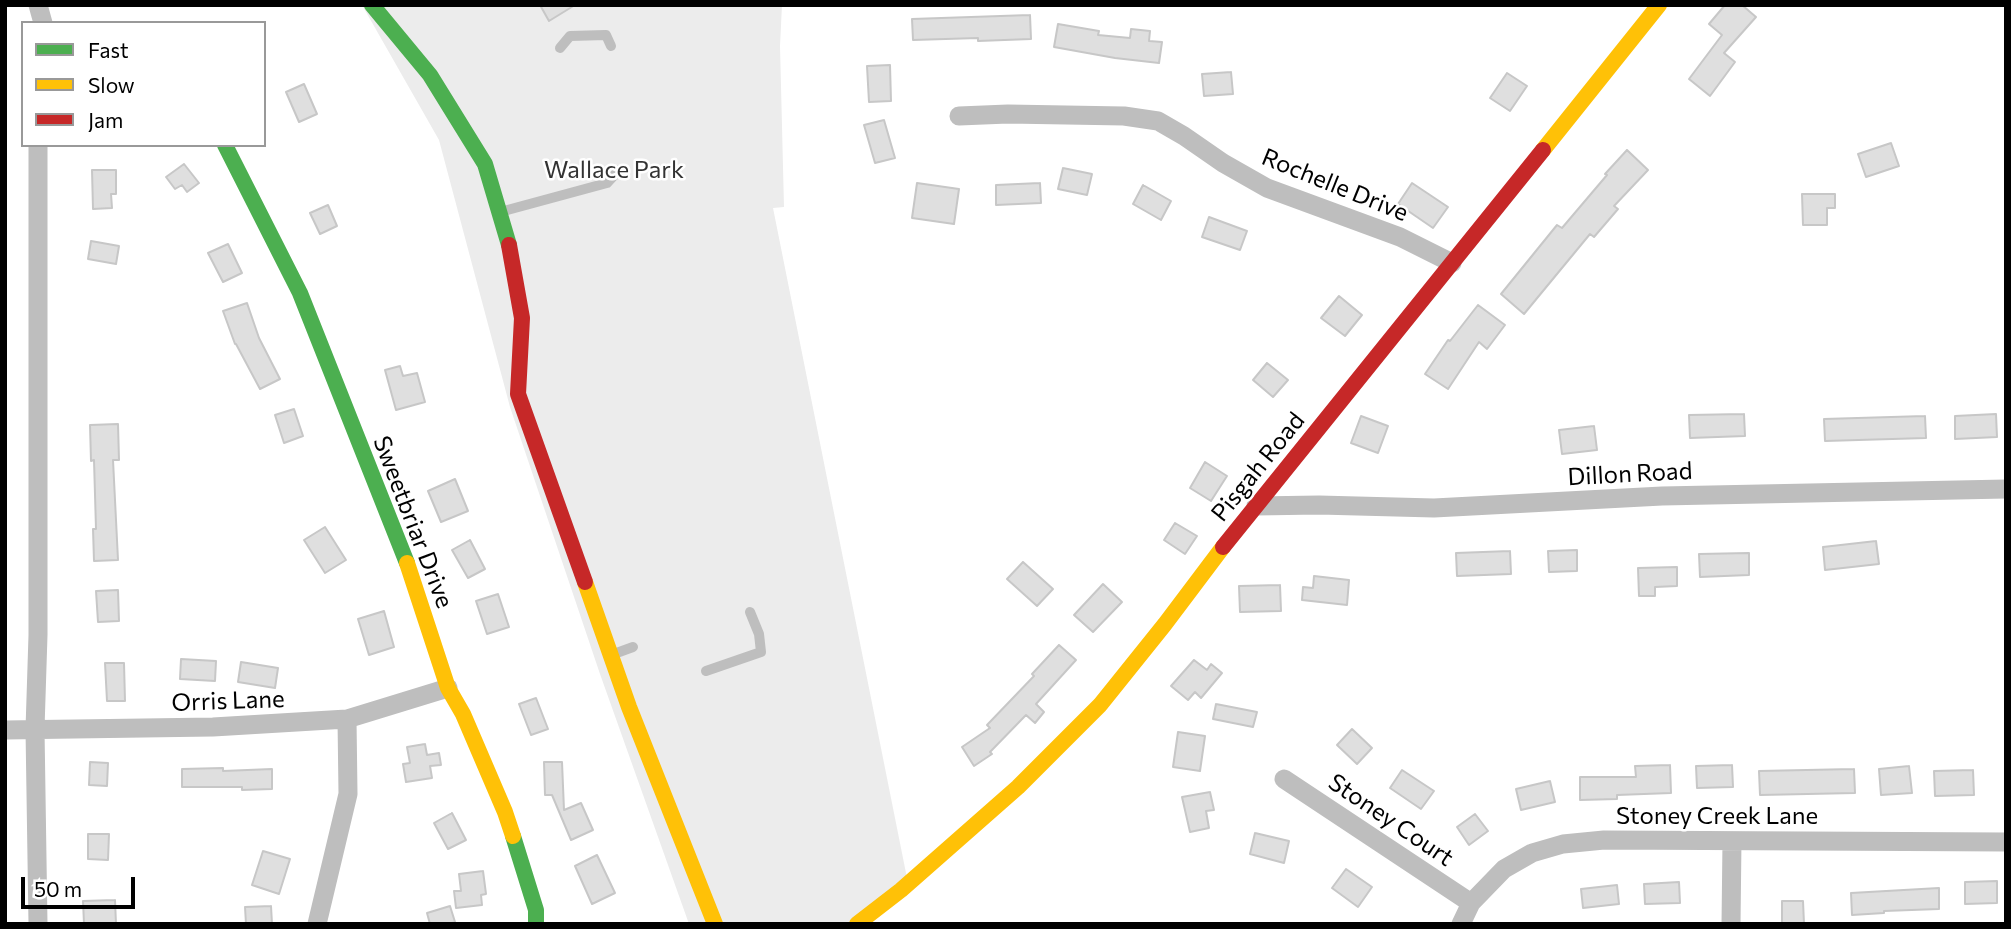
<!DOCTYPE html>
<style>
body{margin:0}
#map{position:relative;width:2011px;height:929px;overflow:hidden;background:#fff;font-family:Commissioner,sans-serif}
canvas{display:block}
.frame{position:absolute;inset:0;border:7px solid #000;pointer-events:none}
.legend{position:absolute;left:21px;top:21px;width:245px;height:126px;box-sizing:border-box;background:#fff;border:2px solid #999;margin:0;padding:9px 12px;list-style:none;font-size:21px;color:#000}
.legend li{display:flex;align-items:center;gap:14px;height:35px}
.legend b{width:35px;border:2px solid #999}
.scale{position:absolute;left:21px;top:877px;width:114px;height:32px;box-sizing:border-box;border:4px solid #000;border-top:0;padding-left:9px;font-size:21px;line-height:24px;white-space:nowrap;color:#000;-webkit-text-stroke:5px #fff;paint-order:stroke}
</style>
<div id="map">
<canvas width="2011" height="929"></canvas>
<div class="frame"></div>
<ul class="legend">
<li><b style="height:9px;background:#4caf50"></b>Fast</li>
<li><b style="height:9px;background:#ffc107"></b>Slow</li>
<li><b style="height:9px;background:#c62828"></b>Jam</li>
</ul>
<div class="scale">50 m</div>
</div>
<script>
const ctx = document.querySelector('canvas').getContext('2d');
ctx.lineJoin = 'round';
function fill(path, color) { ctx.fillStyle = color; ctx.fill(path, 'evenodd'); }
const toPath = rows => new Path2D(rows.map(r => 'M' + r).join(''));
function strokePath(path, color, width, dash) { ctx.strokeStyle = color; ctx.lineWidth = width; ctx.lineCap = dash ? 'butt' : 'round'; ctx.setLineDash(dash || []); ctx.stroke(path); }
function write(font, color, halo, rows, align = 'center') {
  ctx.font = font + ' Commissioner,sans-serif'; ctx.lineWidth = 5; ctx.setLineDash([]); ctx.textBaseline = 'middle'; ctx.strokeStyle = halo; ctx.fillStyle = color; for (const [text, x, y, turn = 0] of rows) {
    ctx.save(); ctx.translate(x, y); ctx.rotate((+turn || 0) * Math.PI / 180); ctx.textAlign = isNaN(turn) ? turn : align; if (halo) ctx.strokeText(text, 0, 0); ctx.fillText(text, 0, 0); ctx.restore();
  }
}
const green = toPath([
 [362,5,782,5,780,46,784,207,773,208,908,883,854,924,689,924,600,674,510,407,439,140]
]);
const building = toPath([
 [540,5,575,5,549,21,540,5],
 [1725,5,1742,5,1756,17,1724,53,1735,62,1710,96,1689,79,1722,35,1709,24,1725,5],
 [1030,15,1031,39,978,41,978,38,913,40,912,19,1030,15],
 [1058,24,1099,31,1098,35,1130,38,1131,29,1150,31,1149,41,1162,42,1159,63,1115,58,1054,47,1058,24],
 [890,65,891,101,869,102,867,66,890,65],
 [1231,72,1233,94,1204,96,1202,74,1231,72],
 [1507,73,1527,86,1510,111,1490,98,1507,73],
 [304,84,317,114,299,122,286,92,304,84],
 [884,120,895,158,875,163,864,125,884,120],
 [1891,143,1899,166,1866,177,1858,154,1891,143],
 [1627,150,1648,170,1614,206,1618,209,1594,237,1590,234,1524,314,1501,294,1557,225,1562,228,1607,175,1605,174,1627,150],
 [184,164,199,183,187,192,182,185,175,189,166,177,184,164],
 [1063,168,1092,174,1087,195,1058,189,1063,168],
 [92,170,116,170,116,194,111,194,112,208,93,209,92,170],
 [917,183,959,189,954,224,912,218,917,183],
 [1040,183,1041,203,996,205,996,185,1040,183],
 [1412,183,1448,207,1433,228,1398,204,1412,183],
 [1143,185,1171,201,1161,220,1133,204,1143,185],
 [1802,194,1835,194,1835,208,1827,208,1827,225,1803,225,1802,194],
 [328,205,337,226,320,234,310,213,328,205],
 [1209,217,1247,231,1240,250,1202,237,1209,217],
 [91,241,119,246,116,264,88,259,91,241],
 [228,244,242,273,223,282,208,253,228,244],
 [1339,296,1362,315,1345,336,1321,318,1339,296],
 [247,303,259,338,280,379,260,389,236,344,235,344,223,311,247,303],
 [1478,305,1505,325,1487,349,1479,342,1448,389,1425,374,1448,340,1450,341,1478,305],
 [1267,363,1288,380,1273,397,1253,380,1267,363],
 [400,366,403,376,417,373,425,402,396,410,385,370,400,366],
 [294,409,303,436,284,443,275,415,294,409],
 [1744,414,1745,436,1690,438,1689,415,1744,414],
 [1996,414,1997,437,1955,439,1955,416,1996,414],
 [1361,416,1388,426,1378,453,1351,443,1361,416],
 [1925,416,1926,438,1825,441,1824,419,1925,416],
 [118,424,119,460,113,460,118,560,94,561,93,529,96,529,94,460,91,461,90,425,118,424],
 [1594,426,1597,450,1562,454,1559,430,1594,426],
 [1205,462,1227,476,1211,501,1190,488,1205,462],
 [455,479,468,511,441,522,428,491,455,479],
 [1175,523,1197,536,1185,554,1164,540,1175,523],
 [325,527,346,560,325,573,304,540,325,527],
 [470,540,485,569,468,578,452,550,470,540],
 [1876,541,1879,564,1825,570,1823,547,1876,541],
 [1577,550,1577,571,1549,572,1548,551,1577,550],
 [1510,551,1511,574,1457,576,1456,553,1510,551],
 [1749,553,1749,575,1700,577,1699,554,1749,553],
 [1023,562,1053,589,1037,606,1007,579,1023,562],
 [1677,567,1677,586,1655,587,1655,596,1639,596,1638,568,1677,567],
 [1314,576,1349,580,1347,605,1302,600,1303,587,1313,588,1314,576],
 [1103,584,1122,602,1093,632,1074,615,1103,584],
 [1280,585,1281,611,1240,612,1239,586,1280,585],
 [118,590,119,621,98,622,96,591,118,590],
 [498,594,509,627,487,634,476,601,498,594],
 [384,611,394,647,369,655,358,619,384,611],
 [1059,645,1076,660,1036,704,1044,712,1035,723,1026,715,990,752,992,754,974,766,962,747,990,728,987,725,1034,676,1032,674,1059,645],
 [181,659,216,661,215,681,180,679,181,659],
 [1194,660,1207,670,1211,664,1222,673,1201,698,1195,692,1188,700,1171,686,1194,660],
 [241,662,278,668,275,688,238,682,241,662],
 [105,663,124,663,125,701,107,701,105,663],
 [536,698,548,729,531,735,519,704,536,698],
 [1216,704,1257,712,1253,727,1213,719,1216,704],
 [1352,729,1372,748,1357,764,1337,745,1352,729],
 [1178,732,1205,736,1200,771,1173,767,1178,732],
 [425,744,427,755,439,753,441,765,430,766,432,778,406,782,403,764,410,763,407,747,425,744],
 [90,762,108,763,107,786,89,785,90,762],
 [544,762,562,762,564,810,581,803,593,830,571,840,552,795,545,795,544,762],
 [1670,765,1671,793,1617,795,1617,799,1580,800,1580,777,1636,777,1635,766,1670,765],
 [1732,765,1733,787,1697,788,1696,766,1732,765],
 [1909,766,1912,793,1881,795,1879,769,1909,766],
 [223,768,223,771,272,769,272,789,242,790,242,787,182,787,182,769,223,768],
 [1854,769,1855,793,1760,795,1759,771,1854,769],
 [1402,770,1434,791,1421,809,1390,788,1402,770],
 [1973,770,1974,795,1935,796,1934,771,1973,770],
 [1550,781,1555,802,1521,810,1516,789,1550,781],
 [1210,792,1214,810,1206,811,1209,828,1190,832,1182,797,1210,792],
 [452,813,466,840,448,849,434,823,452,813],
 [1475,814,1488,831,1469,845,1457,827,1475,814],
 [1255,833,1289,841,1284,863,1250,854,1255,833],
 [88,834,109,834,108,860,88,859,88,834],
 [263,851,290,859,279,894,252,885,263,851],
 [597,855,615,893,592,904,575,866,597,855],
 [1346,869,1372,887,1358,907,1332,888,1346,869],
 [483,871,486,894,481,895,482,905,456,908,454,891,461,891,459,874,483,871],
 [1997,881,1997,903,1965,904,1965,882,1997,881],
 [1679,882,1680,903,1645,904,1644,884,1679,882],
 [1617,885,1619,904,1583,908,1581,889,1617,885],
 [1939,888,1939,909,1884,911,1884,913,1852,915,1851,893,1939,888],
 [115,900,116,924,84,924,83,901,115,900],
 [1782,901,1803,901,1804,924,1782,924,1782,901],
 [271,906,272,924,246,924,245,907,271,906],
 [450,906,455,922,448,924,430,924,427,913,450,906]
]);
const lane = toPath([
 [560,48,570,36,606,35,611,46],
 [500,212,607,183,619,170],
 [611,655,633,647],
 [706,671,761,652,759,634,750,612]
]);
const street = toPath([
 [38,5,43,23],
 [959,116,1008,114,1124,116,1158,121,1184,136,1223,163,1267,188,1400,237,1452,263],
 [1256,506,1319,505,1434,508,1662,496,2006,489],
 [5,730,213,727,347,719,448,688],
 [1284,779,1471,903],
 [38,924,35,729,38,635,38,145],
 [317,924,348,794,347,719],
 [1461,924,1471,903,1504,869,1532,853,1563,844,1604,840,2006,842],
 [1731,924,1732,841]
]);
const fast = toPath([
 [372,5,430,75,485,164,509,245],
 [225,145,300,293,407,563],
 [513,836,536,910,536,924]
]);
const slow = toPath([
 [1543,150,1659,5],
 [407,563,448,688,463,714,505,812,513,836],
 [585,582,629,707,715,924],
 [857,924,901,890,1018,787,1100,705,1165,624,1223,547]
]);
const jam = toPath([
 [509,245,522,318,518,394,585,582],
 [1223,547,1543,150]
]);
const parkNames = [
 ["Wallace Park",614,170]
];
const streetNames = [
 ["Rochelle Drive",1335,185,22],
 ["Pisgah Road",1258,467,-51],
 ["Dillon Road",1630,474,-3],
 ["Sweetbriar Drive",413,522,69],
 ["Orris Lane",228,701,-2],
 ["Stoney Creek Lane",1717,816],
 ["Stoney Court",1391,820,34]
];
fill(green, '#ececec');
fill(building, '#dfdfdf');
strokePath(building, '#c7c7c7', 2);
strokePath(lane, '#bebebe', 10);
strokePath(street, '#bebebe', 19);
strokePath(fast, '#4caf50', 16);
strokePath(slow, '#ffc107', 16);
strokePath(jam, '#c62828', 16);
write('24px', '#333', '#fff', parkNames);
write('24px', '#000', '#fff', streetNames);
</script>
